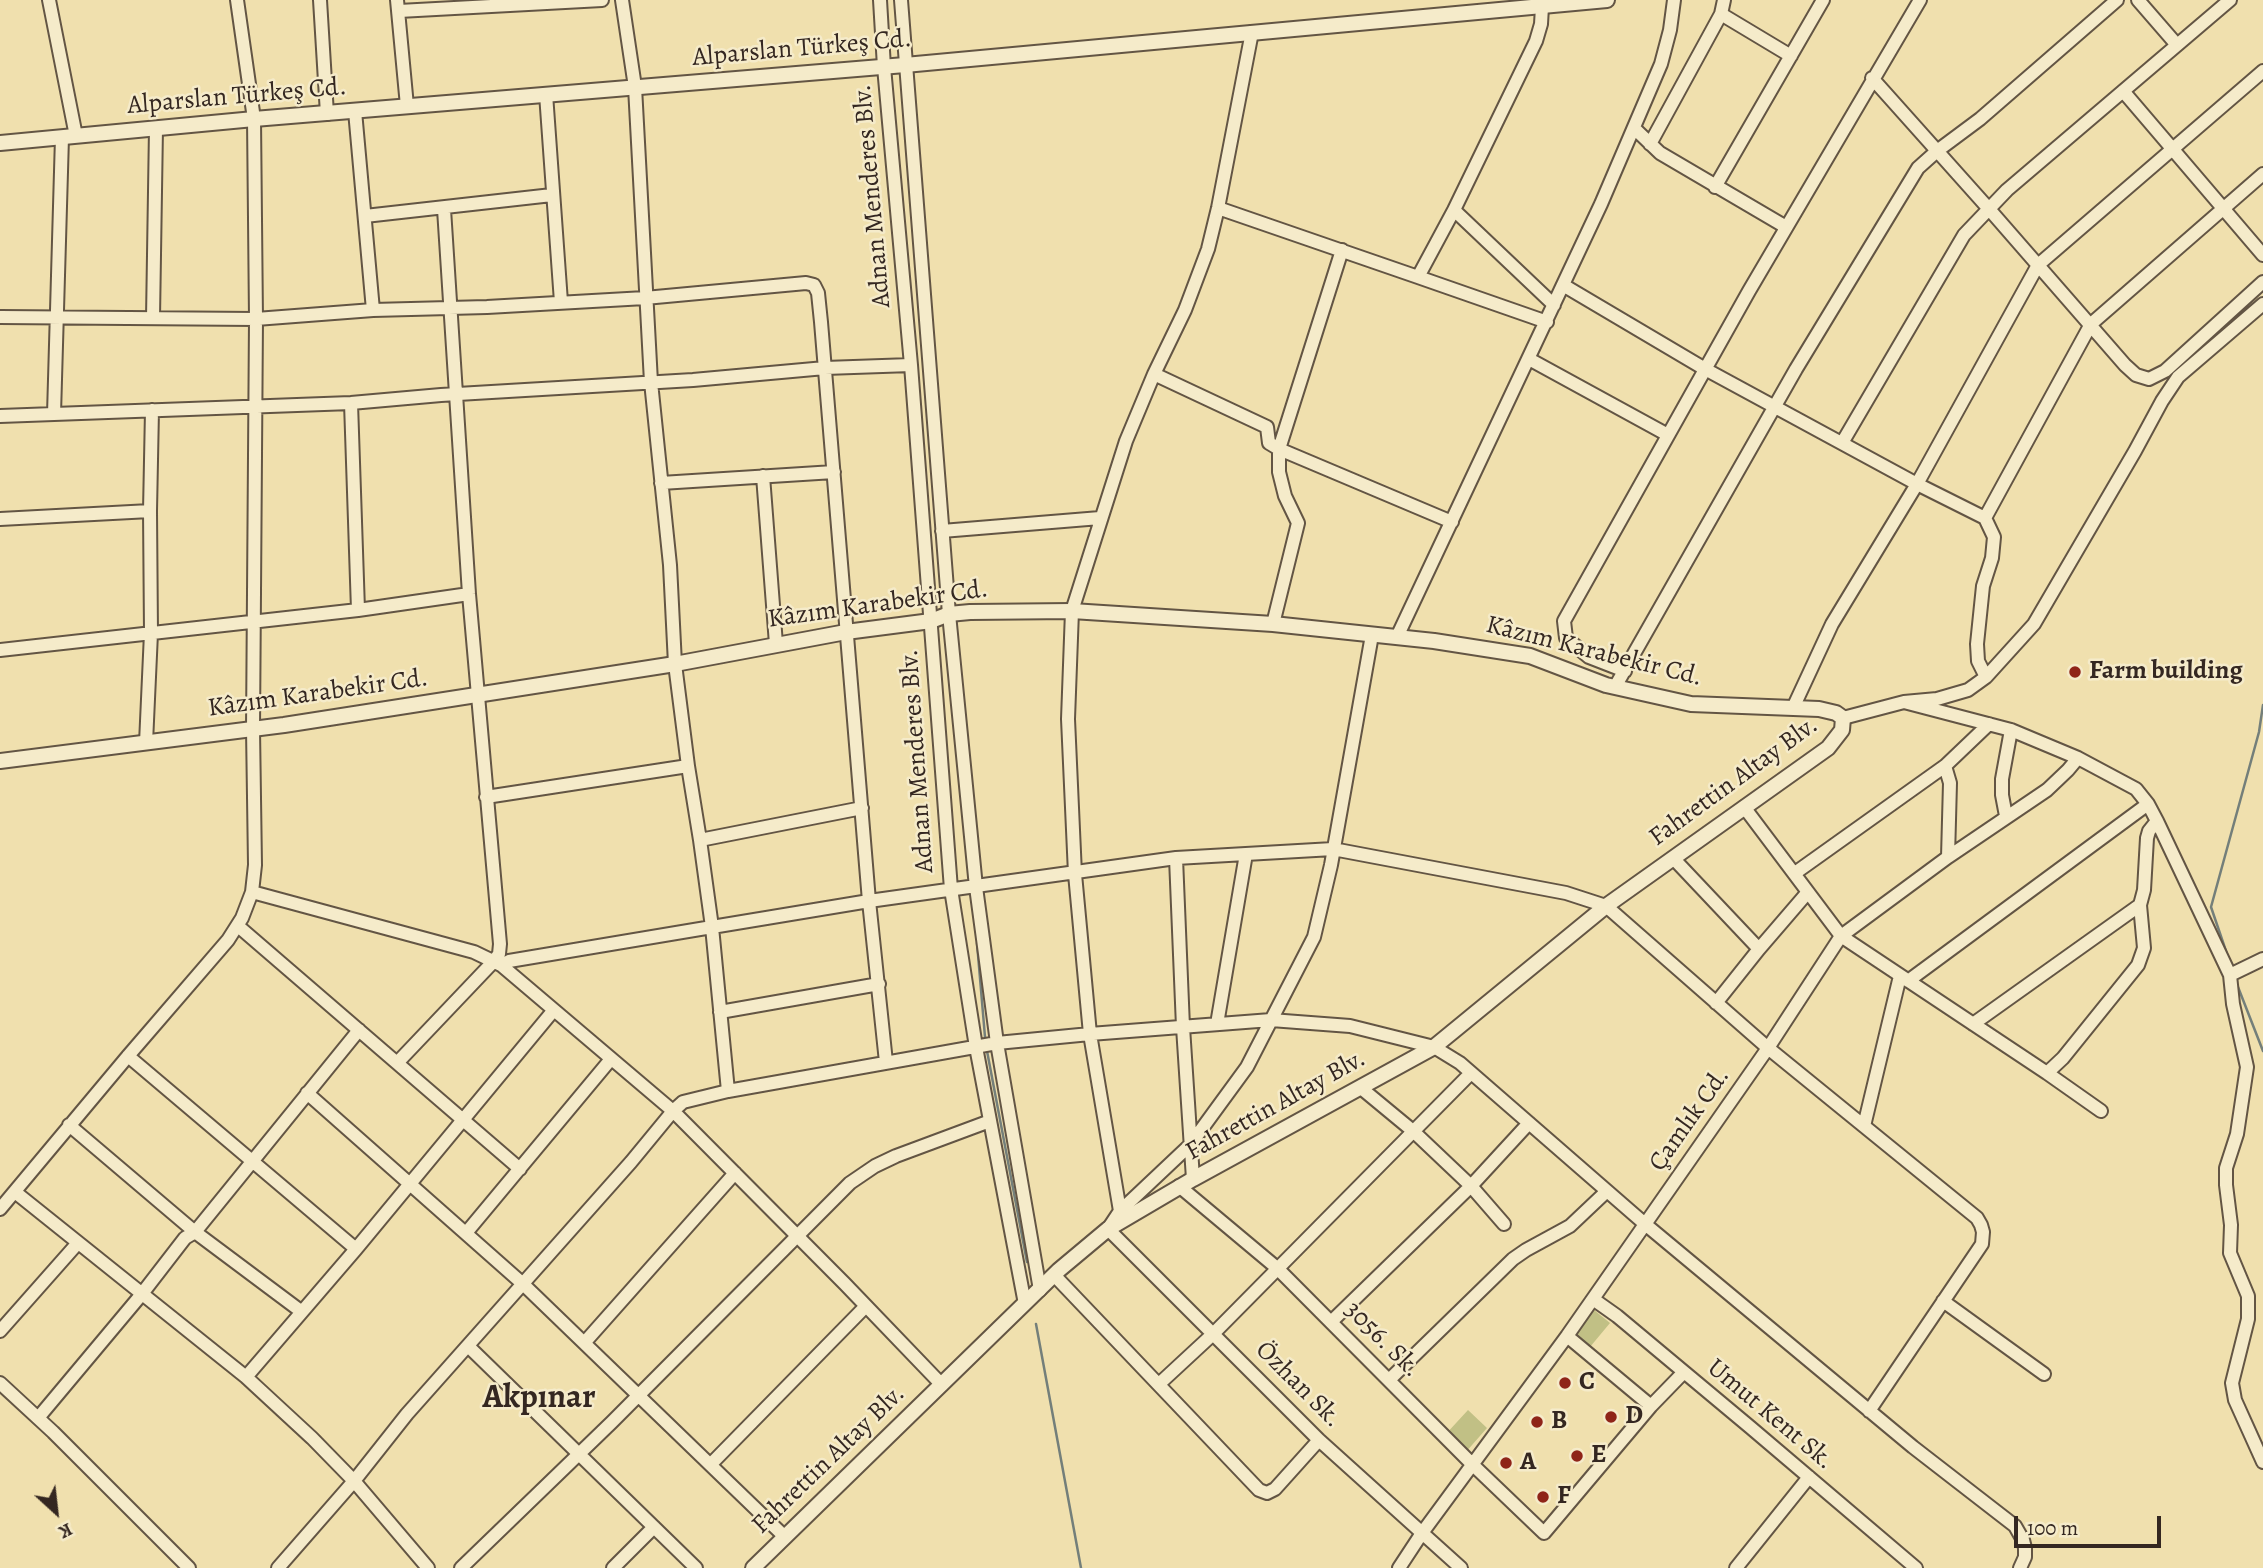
<!DOCTYPE html>
<meta charset="utf-8">
<style>
body{margin:0}
#map{position:relative;width:2263px;height:1568px;overflow:hidden;background:#f0e0ae;font-family:Alegreya,serif}
canvas{display:block}
.north{position:absolute;left:21px;top:1477px;width:70px;height:70px;-webkit-text-stroke:5px #f5ebca;paint-order:stroke;rotate:153deg;font-size:19px;font-weight:700;line-height:28px;text-align:center;color:#342721}
.north::after{content:'';display:block;margin:auto;width:24px;height:32px;background:#342721;clip-path:polygon(50% 0,100% 100%,50% 72%,0 100%)}
.scale{position:absolute;left:2014px;top:1516px;width:147px;height:32px;box-sizing:border-box;border:4px solid #342721;border-top:0;padding-left:9px;font-size:21px;line-height:24px;white-space:nowrap;color:#342721;-webkit-text-stroke:5px #f5ebca;paint-order:stroke}
</style>
<div id="map">
<canvas width="2263" height="1568"></canvas>
<div class="north">K</div>
<div class="scale">100 m</div>
</div>
<script>
const ctx = document.querySelector('canvas').getContext('2d');
ctx.lineJoin = 'round';
function fill(path, color) { ctx.fillStyle = color; ctx.fill(path, 'evenodd'); }
const toPath = rows => new Path2D(rows.map(r => 'M' + r).join(''));
function strokePath(path, color, width, dash) { ctx.strokeStyle = color; ctx.lineWidth = width; ctx.lineCap = dash ? 'butt' : 'round'; ctx.setLineDash(dash || []); ctx.stroke(path); }
function write(font, color, halo, rows, align = 'center') {
  ctx.font = font + ' Alegreya,serif'; ctx.lineWidth = 5; ctx.setLineDash([]); ctx.textBaseline = 'middle'; ctx.strokeStyle = halo; ctx.fillStyle = color; for (const [text, x, y, turn = 0] of rows) {
    ctx.save(); ctx.translate(x, y); ctx.rotate((+turn || 0) * Math.PI / 180); ctx.textAlign = isNaN(turn) ? turn : align; if (halo) ctx.strokeText(text, 0, 0); ctx.fillText(text, 0, 0); ctx.restore();
  }
}
const green = toPath([
 [1594,1310,1610,1323,1590,1347,1575,1334],
 [1468,1410,1487,1428,1465,1453,1445,1435]
]);
const stream = toPath([
 [977,943,985,1037],
 [2227,954,2211,907,2259,732,2263,705],
 [2238,987,2263,1051],
 [987,1051,1027,1262],
 [1036,1324,1081,1568]
]);
const minor = toPath([
 [49,0,76,136],
 [237,0,254,119,256,319,253,729,255,865,252,892,474,952,501,965,673,1111,845,1284,942,1385],
 [320,0,327,114],
 [397,0,407,106],
 [622,0,635,87,651,382,670,565,675,664,688,766,700,840],
 [880,0,884,67,911,365,951,889,976,1047,1025,1304],
 [901,0,949,614,976,887,997,1043,1040,1290],
 [2138,0,2177,45],
 [399,11,602,0],
 [1721,14,1791,56],
 [1872,78,1989,209,2125,365,2136,375,2149,379,2165,371,2263,282],
 [2123,91,2263,255],
 [546,94,561,302],
 [355,111,373,310],
 [1634,128,1660,153,1786,227],
 [1650,144,1721,14,1724,0],
 [1715,187,1823,0],
 [1218,208,1418,277,1454,210,1536,41,1541,24,1542,7],
 [1454,210,1554,305],
 [365,216,552,195],
 [1418,277,1547,322],
 [1563,285,1705,369,1917,484,1985,518,1994,537,1992,558,1983,586,1977,644,1978,661,1986,677],
 [0,317,256,319,373,310,487,307,645,298,806,283,814,285,818,293,821,322,869,901,886,1062],
 [153,318,156,128],
 [1529,359,1668,435],
 [1154,374,1267,427,1269,443,1279,449,1452,522],
 [351,403,358,610],
 [54,414,62,137],
 [0,416,351,403,441,395,693,380,825,368,911,365],
 [1842,443,1964,235,2007,190,2230,0],
 [763,476,776,644],
 [661,483,834,472],
 [1985,518,2091,324,2263,174],
 [0,519,150,511],
 [942,531,1100,518],
 [1273,624,1298,523,1285,496,1279,472,1279,449,1342,250],
 [1372,635,1331,865,1314,937,1247,1067,1190,1145,1120,1211,1108,1229,1319,1440,1461,1568],
 [1397,637,1601,204,1661,64,1670,30,1674,0],
 [0,650,358,610,469,594],
 [1625,671,1589,657,1566,638,1564,621,1749,291,1920,0],
 [1615,687,1796,369,1918,168,1937,151,1980,119,2117,0],
 [1904,702,2011,730,2078,758,2136,789,2148,804,2157,821,2230,975,2233,1004,2247,1067,2237,1134,2226,1168,2226,1185,2231,1225,2230,1253,2248,1296,2248,1319,2232,1383,2235,1400,2263,1462],
 [1793,708,1832,624,1917,484,2038,265,2263,71],
 [1843,718,1904,702,1937,699,1968,690,1986,677,2034,624,2135,451,2162,401,2178,377,2263,304],
 [146,743,151,633,150,511,152,410],
 [1945,766,1950,783,1948,857],
 [486,797,688,766],
 [1744,807,1841,936,2047,1073,2063,1058,2138,965,2144,948,2140,905,2144,890,2147,838,2149,831,2157,821],
 [862,808,700,840,712,927,869,901,1176,858,1333,849,1566,893,1606,906,1768,1048,1977,1218,1981,1225,1983,1232,1982,1244,1869,1411],
 [2006,816,2002,795,2002,779,2011,730],
 [1176,858,1183,1027,1193,1179],
 [1673,858,1759,949],
 [1795,873,1945,766,1989,724],
 [238,926,520,1169],
 [501,965,509,961,712,927,728,1091],
 [2230,975,2263,959],
 [1908,981,2148,804],
 [1716,1003,1759,949,1808,892],
 [720,1012,879,984],
 [1217,1024,1246,854],
 [1973,1024,2140,905],
 [128,1056,356,1249],
 [397,1063,494,961,499,954,500,944,469,594,444,209],
 [2047,1073,2101,1111],
 [1361,1088,1413,1131,1471,1186,1504,1224],
 [307,1093,523,1284,785,1537],
 [69,1125,195,1232,302,1312],
 [1864,1126,1900,976],
 [1179,1186,1277,1268,1473,1465,1544,1533,1651,1406,1684,1372],
 [15,1192,246,1377,312,1438,354,1481,428,1568],
 [0,1209,128,1056,228,940,242,918,252,892],
 [1120,1211,1090,1034,1075,874,1068,719,1072,611,1126,441,1154,374,1185,310,1208,249,1218,208,1252,32],
 [466,1233,611,1059],
 [1055,1276,1259,1490,1267,1493,1275,1489,1319,1440],
 [1593,1299,1617,1316,1750,1427,1916,1568],
 [1943,1301,2044,1374],
 [1332,1321,1471,1186,1529,1123],
 [0,1331,77,1244],
 [1567,1336,1651,1406],
 [585,1342,735,1173],
 [468,1346,696,1568],
 [246,1377,356,1249,553,1011],
 [1389,1380,1513,1259,1526,1250,1570,1226,1607,1191],
 [0,1383,53,1432,189,1568],
 [1159,1384,1213,1334,1471,1073],
 [38,1418,141,1295,185,1238,195,1232,359,1030],
 [711,1464,866,1306],
 [278,1568,354,1481,407,1414,631,1162,673,1111,683,1102,728,1091,997,1043,1090,1034,1271,1020,1350,1026,1434,1047,1460,1063,1645,1224,1913,1447,2015,1526,2023,1540,2025,1548,2025,1557,2020,1568],
 [461,1568,612,1422,850,1183,875,1166,896,1156,990,1121],
 [613,1568,654,1527],
 [1399,1568,1422,1533,1567,1336,1768,1048,1841,936,1948,857,2047,790,2068,770,2078,758],
 [1736,1568,1809,1477]
]);
const tertiary = toPath([
 [0,143,254,119,905,65,1607,0],
 [0,761,284,725,675,664,846,632,931,621,949,614,970,612,1072,611,1273,624,1434,641,1530,656,1606,685,1691,704,1819,709,1836,713,1843,718,1842,730,1828,748,1606,906,1434,1047,1193,1179,1108,1229,1059,1270,753,1568]
]);
const markers = [
 [2075,672,7,"#8f2418"],
 [1565,1383,7,"#8f2418"],
 [1611,1417,7,"#8f2418"],
 [1537,1422,7,"#8f2418"],
 [1577,1456,7,"#8f2418"],
 [1506,1463,7,"#8f2418"],
 [1543,1497,7,"#8f2418"]
];
const streetNames = [
 ["Alparslan Türkeş Cd.",802,49,-5],
 ["Alparslan Türkeş Cd.",237,97,-5],
 ["Adnan Menderes Blv.",873,196,-95],
 ["Kâzım Karabekir Cd.",878,605,-8],
 ["Kâzım Karabekir Cd.",1594,652,14],
 ["Kâzım Karabekir Cd.",318,694,-8],
 ["Adnan Menderes Blv.",918,761,-94],
 ["Fahrettin Altay Blv.",1734,782,-36],
 ["Fahrettin Altay Blv.",1276,1106,-29],
 ["Çamlık Cd.",1690,1120,-55],
 ["3056. Sk.",1382,1340,45],
 ["Özhan Sk.",1298,1385,45],
 ["Umut Kent Sk.",1770,1415,40],
 ["Fahrettin Altay Blv.",829,1460,-44]
];
const poiNames = [
 ["Farm building",2089,672],
 ["C",1579,1383],
 ["D",1625,1417],
 ["B",1551,1422],
 ["E",1591,1456],
 ["A",1520,1463],
 ["F",1557,1497]
];
const districtNames = [
 ["Akpınar",539,1399]
];
fill(green, '#c1c085');
strokePath(stream, '#747f7a', 2.5);
strokePath(minor, '#635544', 16);
strokePath(tertiary, '#635544', 18);
strokePath(minor, '#f5ebca', 12);
strokePath(tertiary, '#f5ebca', 14);
for (const [x, y, r, color] of markers) { const dot = new Path2D(); dot.arc(x, y, r, 0, 2 * Math.PI); ctx.fillStyle = color; ctx.fill(dot); strokePath(dot, '#f5ebca', 2.5); }
write('26px', '#342721', '#f5ebca', streetNames);
write('bold 26px', '#342721', '#f5ebca', poiNames, 'left');
write('bold 33px', '#342721', '#f5ebca', districtNames);
</script>
